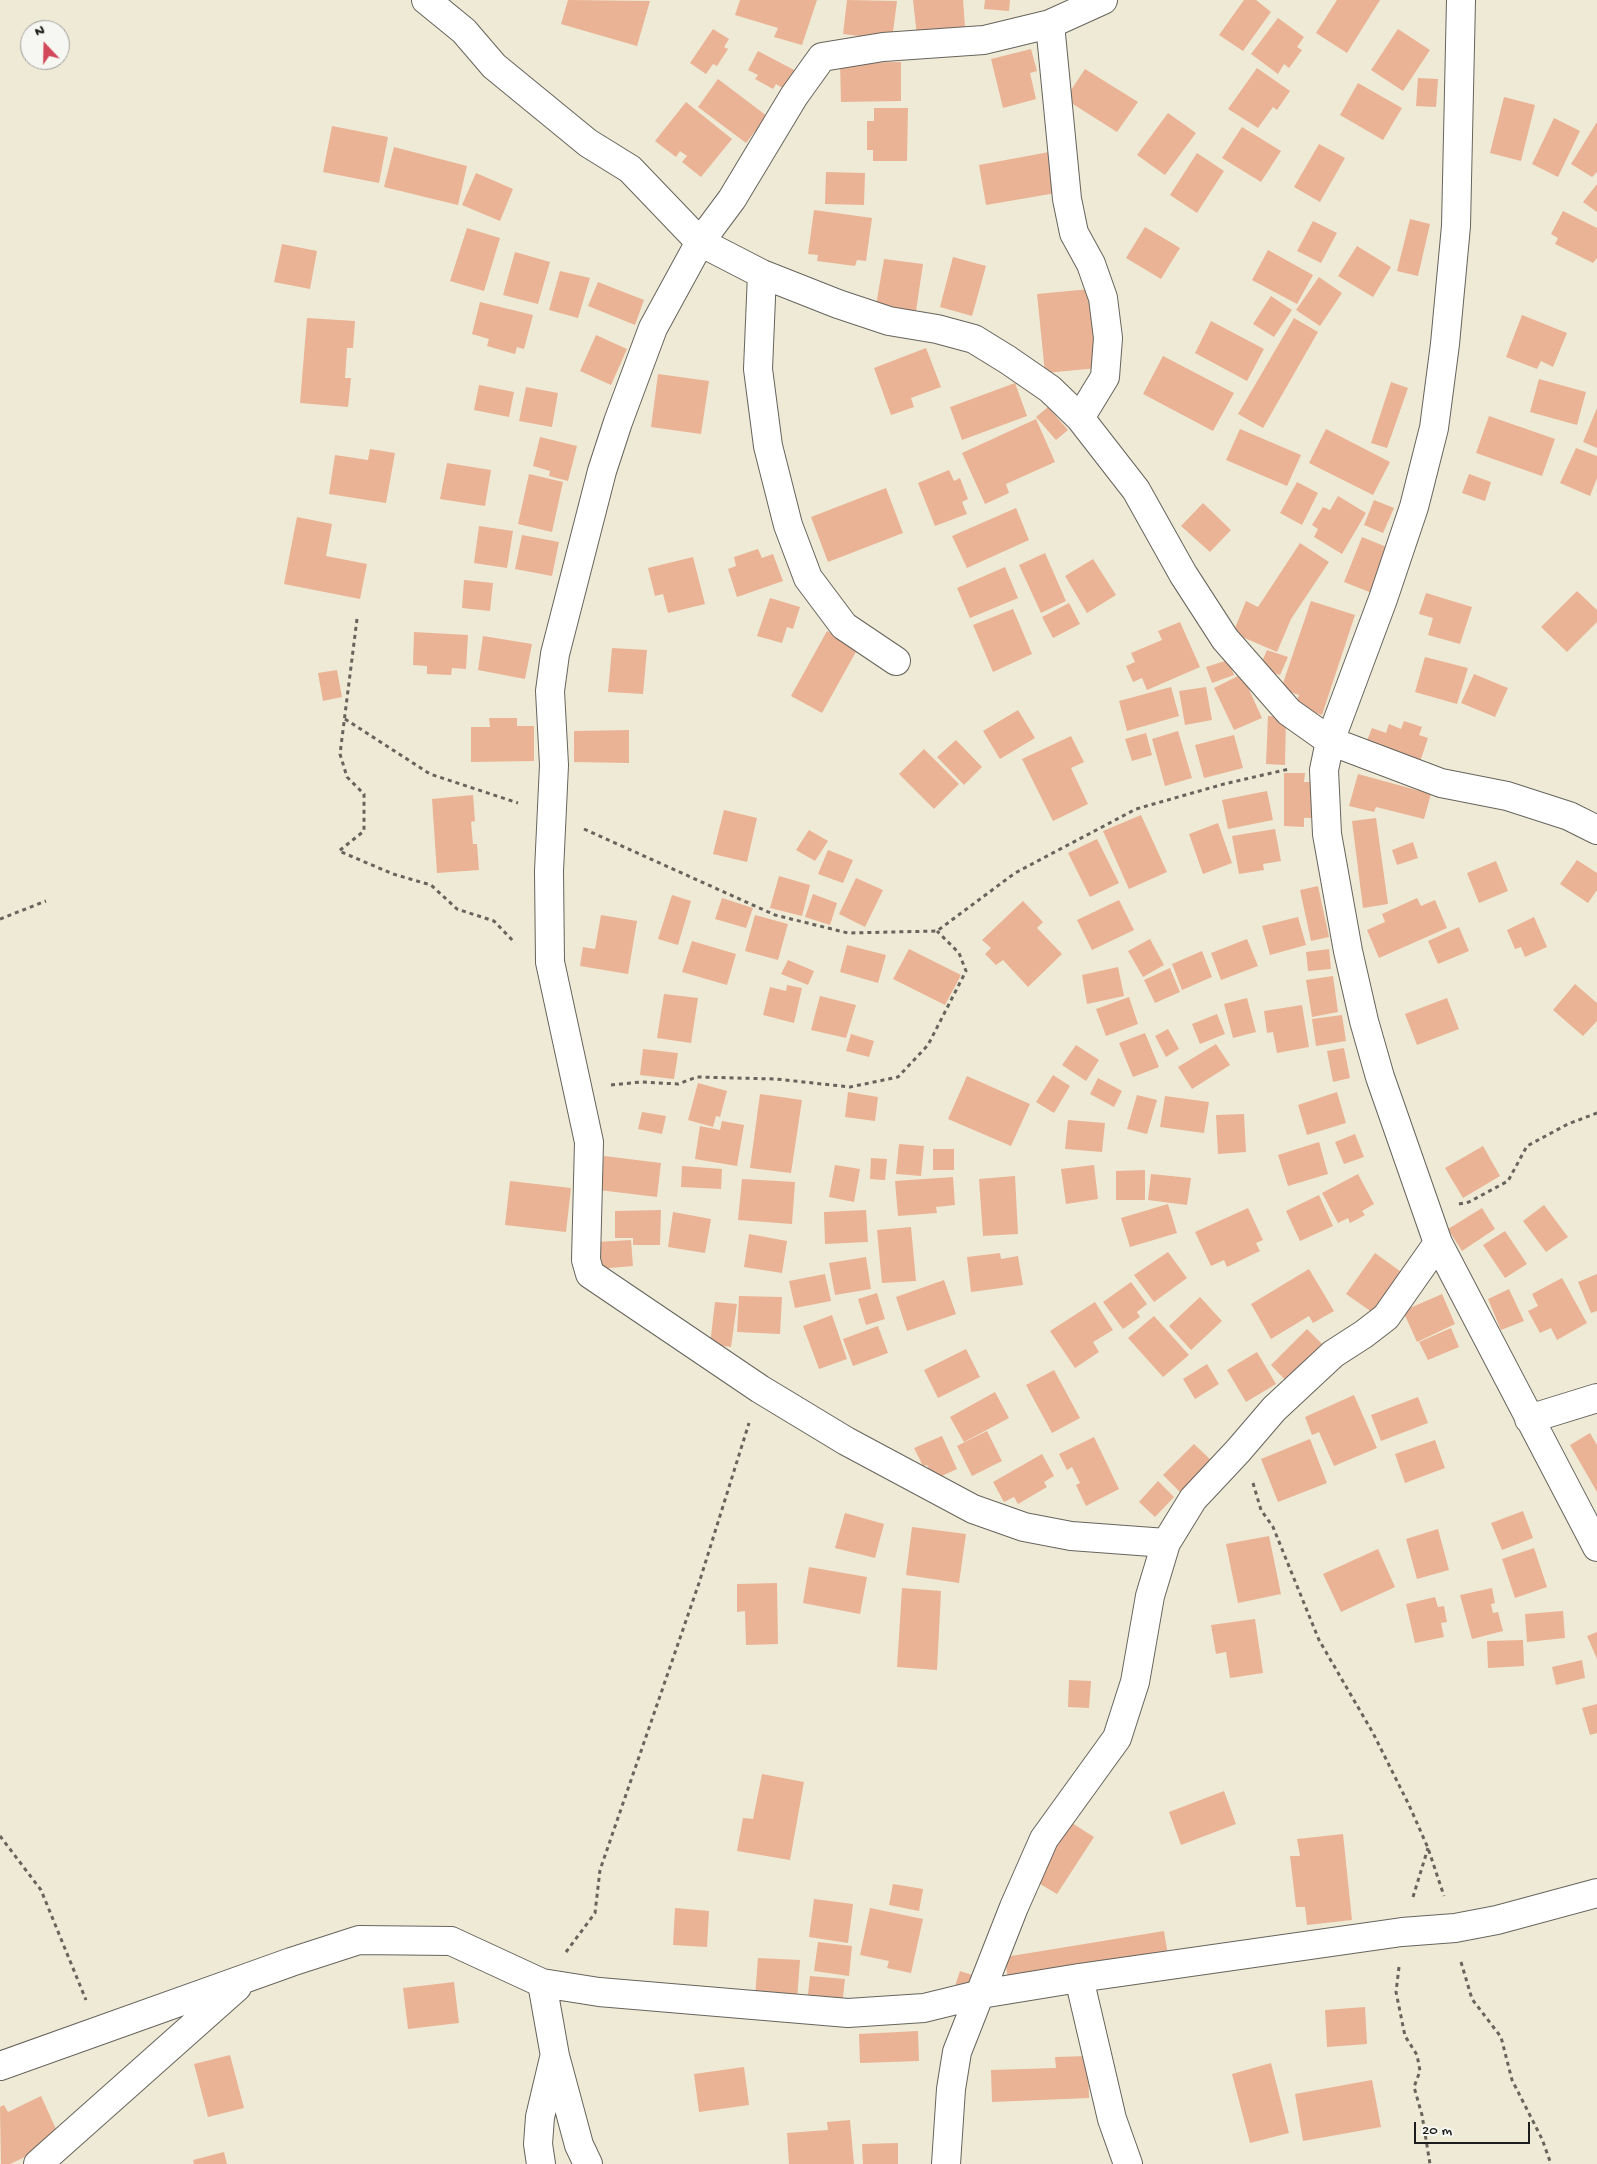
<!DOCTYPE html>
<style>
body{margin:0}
#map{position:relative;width:1597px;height:2164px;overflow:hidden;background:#efead5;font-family:"Gochi Hand",sans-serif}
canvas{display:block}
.north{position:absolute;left:20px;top:20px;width:50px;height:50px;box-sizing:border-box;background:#f6f6f2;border:1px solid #9f9f9c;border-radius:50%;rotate:339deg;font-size:14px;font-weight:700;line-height:20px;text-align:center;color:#1c1c1c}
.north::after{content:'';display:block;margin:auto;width:18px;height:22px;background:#d1495b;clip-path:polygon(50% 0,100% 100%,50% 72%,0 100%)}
.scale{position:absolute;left:1414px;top:2122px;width:116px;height:22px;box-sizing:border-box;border:2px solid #1c1c1c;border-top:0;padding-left:6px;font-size:15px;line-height:18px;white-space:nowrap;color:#1c1c1c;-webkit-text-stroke:4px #f6f6f2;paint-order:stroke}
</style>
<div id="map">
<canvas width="1597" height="2164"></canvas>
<div class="north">N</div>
<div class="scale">20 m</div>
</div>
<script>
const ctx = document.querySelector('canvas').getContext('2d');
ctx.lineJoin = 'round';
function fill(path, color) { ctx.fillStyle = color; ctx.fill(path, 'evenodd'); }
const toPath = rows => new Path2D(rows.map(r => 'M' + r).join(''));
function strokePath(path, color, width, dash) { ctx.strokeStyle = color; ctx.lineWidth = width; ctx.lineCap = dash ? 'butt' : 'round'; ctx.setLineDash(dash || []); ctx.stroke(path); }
const building = toPath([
 [568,0,650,1,637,46,561,24],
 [740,0,817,0,802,45,774,37,778,28,735,15],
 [847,0,897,1,892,40,843,34],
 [913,0,963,0,965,27,945,29,945,33,917,36],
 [985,0,1010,0,1009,11,984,9],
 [1244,0,1256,0,1271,12,1243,51,1219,35],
 [1337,0,1380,0,1347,53,1316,33],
 [1278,18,1304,37,1297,47,1302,50,1289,68,1284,64,1278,74,1251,54],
 [713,29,729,39,724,47,728,49,717,66,713,64,706,74,690,63],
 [1398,29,1430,50,1403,91,1371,70],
 [1031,49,1037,71,1030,73,1036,99,1003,108,991,59],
 [758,51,796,71,786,90,776,84,773,89,755,79,758,75,748,70],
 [901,62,901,101,841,102,840,63],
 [1257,68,1290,91,1277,110,1273,107,1258,128,1228,109],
 [1085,69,1138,102,1117,132,1065,99],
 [1418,78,1438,79,1436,107,1416,106],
 [718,79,767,116,746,143,698,107],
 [1358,83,1402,108,1383,140,1340,115],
 [1504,97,1535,105,1521,161,1490,153],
 [686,102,732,139,701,177,682,162,687,156,680,151,676,157,655,141],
 [874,108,908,108,907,161,873,161,873,150,867,150,867,121,874,121],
 [1168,113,1196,133,1165,175,1137,155],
 [1554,118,1580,131,1558,177,1532,164],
 [1597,122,1597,172,1592,177,1571,164],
 [332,126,388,137,379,183,323,172],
 [1242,127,1281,151,1261,182,1222,158],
 [1319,144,1345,158,1320,202,1294,187],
 [394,147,467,166,458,205,384,187],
 [1049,152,1056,193,986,205,979,165],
 [1197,153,1224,171,1197,213,1170,195],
 [826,172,865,173,864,205,825,204],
 [476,173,513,189,500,221,462,205],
 [1597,184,1597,212,1583,202],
 [814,210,872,218,866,261,857,260,855,266,817,261,818,255,808,254],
 [1563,211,1597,228,1597,258,1593,263,1555,244,1558,238,1551,234],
 [1410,219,1430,224,1418,276,1397,271],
 [1313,221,1337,233,1321,263,1297,251],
 [1145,227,1180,248,1161,279,1126,258],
 [467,228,500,238,484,291,450,281],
 [282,244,317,251,310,289,274,282],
 [1357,246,1391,267,1373,297,1338,276],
 [1268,250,1313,275,1297,304,1252,280],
 [515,252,550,262,538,304,503,295],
 [953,257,986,266,972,316,940,307],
 [884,259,923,264,916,311,876,305],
 [560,271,590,278,578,318,549,310],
 [1319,277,1342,293,1320,326,1296,310],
 [598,282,644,300,635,325,588,306],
 [1090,289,1098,368,1045,373,1037,294],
 [1271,296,1292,310,1274,337,1253,324],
 [480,302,533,315,524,349,517,347,515,354,487,346,489,339,472,334],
 [1522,315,1567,333,1553,367,1541,361,1537,369,1506,357],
 [307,318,355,321,353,348,347,348,345,378,351,378,348,407,300,403],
 [1294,318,1318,332,1263,428,1238,414],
 [1211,321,1264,349,1247,381,1195,353],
 [596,335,627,349,611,385,580,371],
 [926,348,941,387,911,398,914,407,891,415,874,368],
 [1163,356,1234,393,1213,431,1143,394],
 [658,374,709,381,701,434,651,427],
 [1539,379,1586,392,1577,425,1530,412],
 [1391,382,1408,388,1387,448,1371,443],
 [1015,383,1027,416,962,440,950,407],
 [479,385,514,392,509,417,474,410],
 [526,387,558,393,552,427,519,421],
 [1048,407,1068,430,1056,440,1036,417],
 [1597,408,1597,448,1583,442],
 [1489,416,1555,439,1542,476,1476,453],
 [1036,419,1055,462,1006,484,1009,493,985,504,962,453],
 [1240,429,1301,455,1287,486,1226,460],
 [1326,429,1390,462,1373,495,1309,463],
 [540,437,577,446,568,481,549,476,550,471,533,466],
 [1576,448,1597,456,1597,478,1590,496,1560,483],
 [370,449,395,453,386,503,329,494,335,455,368,460],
 [447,463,491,470,485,506,440,499],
 [949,470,954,481,960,478,968,499,962,502,967,514,935,526,918,483],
 [529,474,563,482,552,532,518,524],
 [1469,474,1491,482,1485,501,1462,493],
 [1297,482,1318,493,1302,525,1280,513],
 [886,488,903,533,828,562,811,517],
 [1338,496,1366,513,1342,554,1314,537,1318,529,1312,525,1323,507,1330,510],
 [1374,500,1394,508,1383,533,1364,525],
 [1203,503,1231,530,1210,552,1181,526],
 [1016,508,1029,540,967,568,952,536],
 [297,517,332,524,326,556,367,564,360,599,284,584],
 [479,526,513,531,507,568,474,563],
 [522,535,559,542,552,576,515,569],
 [1362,537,1389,548,1372,593,1344,582],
 [1300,543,1329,562,1291,619,1277,652,1233,633,1246,601,1258,607],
 [758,549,762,558,773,554,783,581,737,597,728,569,736,566,734,557],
 [1045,553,1066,601,1041,613,1019,565],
 [693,557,705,604,668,613,663,594,655,596,648,568],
 [1093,559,1116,595,1087,613,1065,576],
 [1005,567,1018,598,970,618,957,588],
 [464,580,493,583,490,611,462,608],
 [1577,591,1597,610,1597,622,1567,652,1541,627],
 [1426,593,1472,607,1460,644,1428,635,1433,618,1419,614],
 [770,598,800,607,793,629,787,627,782,643,757,636],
 [1311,601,1355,615,1322,715,1295,706,1299,695,1281,689],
 [1069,603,1080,624,1053,638,1042,617],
 [1013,609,1032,654,993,672,973,625],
 [1180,622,1200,667,1147,690,1142,678,1133,682,1126,666,1135,662,1131,653,1162,640,1158,631],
 [827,631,858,648,822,713,791,696],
 [414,632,468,635,466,669,452,668,451,675,427,674,427,666,413,665],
 [483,636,532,644,525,679,478,670],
 [612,648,647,650,643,694,608,692],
 [1267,650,1288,657,1280,675,1259,668],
 [1425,657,1468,668,1457,704,1415,692],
 [1228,660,1234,675,1212,683,1206,667],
 [337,670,342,697,323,701,318,673],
 [1242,674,1262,718,1234,730,1214,688],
 [1474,674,1508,688,1495,717,1461,703],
 [1171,687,1179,716,1127,731,1119,701],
 [1206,687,1212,720,1185,725,1179,691],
 [1018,710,1035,738,1000,759,983,731],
 [1268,716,1286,717,1285,765,1266,764],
 [489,718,517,718,517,726,534,726,534,761,471,762,471,727,490,727],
 [1404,721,1422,727,1419,735,1428,738,1420,762,1366,743,1372,728,1386,733,1389,724,1401,729],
 [629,730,629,763,574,762,574,731],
 [1178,731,1192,778,1165,786,1152,739],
 [1146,733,1152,755,1132,761,1125,739],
 [1234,735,1243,768,1204,778,1195,745],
 [1071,736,1084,762,1071,768,1088,804,1053,821,1022,759],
 [956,740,982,767,964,785,937,757],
 [924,749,959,784,934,809,899,774],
 [1284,773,1305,773,1304,782,1313,782,1312,818,1304,818,1304,827,1284,826],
 [1358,774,1431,794,1424,819,1376,807,1374,812,1349,806],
 [1267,791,1273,820,1228,829,1222,800],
 [473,795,475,821,471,822,473,844,477,844,479,870,437,873,432,799],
 [724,810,757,818,747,862,713,854],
 [1141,815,1167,872,1129,889,1103,831],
 [1376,818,1388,904,1363,908,1352,821],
 [1218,823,1232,863,1203,874,1189,834],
 [1275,829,1281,861,1263,864,1264,870,1239,874,1232,836],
 [809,830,828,841,815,861,796,850],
 [1097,839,1119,883,1090,897,1068,853],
 [1413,842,1418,858,1397,865,1392,850],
 [828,850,853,860,843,883,818,874],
 [1577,860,1597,873,1597,890,1588,903,1560,884],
 [1496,861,1508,891,1479,903,1467,873],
 [779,876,810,885,802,916,770,908],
 [856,878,883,890,865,927,839,914],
 [1318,886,1329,937,1311,941,1300,890],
 [813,894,837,903,830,925,805,917],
 [672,895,691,901,678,945,658,939],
 [722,898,753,908,746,928,715,919],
 [1417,898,1421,906,1435,900,1447,928,1379,958,1367,930,1385,922,1382,914],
 [1119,900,1134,930,1092,950,1077,920],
 [1023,901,1043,922,1037,928,1062,954,1028,987,1003,960,996,965,985,954,991,948,982,940],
 [601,915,637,921,628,974,580,966,583,947,595,949],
 [755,915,788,924,778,960,745,951],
 [1298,917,1306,945,1270,955,1262,926],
 [1534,917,1547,947,1525,957,1521,947,1515,949,1507,930],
 [1459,927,1469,951,1438,964,1428,941],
 [1150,939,1164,965,1143,977,1128,951],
 [1247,939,1258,966,1221,980,1211,953],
 [692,941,736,954,727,985,682,972],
 [847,945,886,955,878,983,840,972],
 [909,949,961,975,945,1005,893,979],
 [1329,949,1331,969,1308,971,1306,952],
 [1202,951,1212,977,1182,990,1172,964],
 [788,960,814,971,808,985,781,974],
 [1118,967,1124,996,1087,1004,1082,975],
 [1170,968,1180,992,1155,1003,1144,980],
 [1333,976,1338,1012,1312,1017,1306,980],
 [1575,984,1597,1003,1597,1021,1583,1036,1553,1010],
 [787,985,802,988,794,1023,763,1015,770,987,786,991],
 [664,994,698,998,691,1043,657,1038],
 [820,996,856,1005,846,1038,811,1030],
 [1129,997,1138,1024,1106,1036,1096,1009],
 [1247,998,1256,1032,1233,1038,1224,1004],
 [1447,998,1459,1029,1417,1045,1405,1014],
 [1302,1005,1309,1047,1277,1053,1273,1032,1267,1033,1264,1011],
 [1217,1014,1225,1034,1200,1044,1192,1024],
 [1342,1015,1346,1041,1316,1046,1312,1019],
 [1168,1029,1179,1049,1166,1057,1155,1036],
 [1145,1033,1159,1067,1133,1077,1119,1043],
 [851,1034,874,1041,869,1057,846,1051],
 [1216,1044,1230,1065,1192,1089,1178,1067],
 [1076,1045,1099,1060,1086,1081,1062,1065],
 [1344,1048,1350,1078,1333,1082,1327,1051],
 [643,1049,678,1053,674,1079,640,1075],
 [1053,1075,1070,1086,1054,1113,1036,1102],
 [967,1076,1030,1104,1011,1146,948,1119],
 [1098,1078,1122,1091,1114,1107,1090,1094],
 [698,1083,727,1091,720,1117,716,1116,713,1127,688,1120],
 [848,1092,878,1097,875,1121,845,1117],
 [1337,1092,1346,1123,1307,1135,1298,1105],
 [760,1094,802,1100,791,1173,750,1168],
 [1137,1095,1157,1100,1147,1134,1127,1129],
 [1165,1096,1209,1102,1204,1133,1160,1127],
 [642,1112,666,1116,662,1134,638,1129],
 [1244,1114,1246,1152,1218,1154,1216,1115],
 [1068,1120,1105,1123,1102,1152,1065,1149],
 [722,1121,744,1125,737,1166,695,1159,700,1126,720,1130],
 [1355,1134,1364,1157,1344,1164,1335,1142],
 [1319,1142,1328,1174,1288,1186,1278,1155],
 [899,1144,924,1146,921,1176,896,1174],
 [1483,1146,1500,1176,1463,1198,1445,1168],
 [933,1149,954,1149,954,1170,933,1170],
 [604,1156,661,1163,657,1197,599,1190],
 [871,1158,887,1159,885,1180,870,1179],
 [835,1165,860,1169,854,1202,829,1197],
 [1094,1165,1098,1199,1066,1204,1061,1169],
 [682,1166,722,1169,721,1189,681,1187],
 [1145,1170,1145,1200,1116,1200,1116,1171],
 [1151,1174,1191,1178,1187,1205,1148,1200],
 [1358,1174,1374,1204,1362,1211,1365,1215,1350,1223,1348,1218,1338,1223,1322,1193],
 [1015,1176,1018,1234,983,1236,979,1179],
 [953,1177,955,1205,936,1207,937,1213,898,1216,895,1181],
 [742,1179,795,1182,792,1224,738,1220],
 [510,1181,571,1188,566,1232,505,1225],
 [1319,1195,1333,1226,1300,1241,1286,1211],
 [1168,1204,1177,1233,1130,1247,1121,1218],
 [1544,1205,1568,1237,1546,1252,1523,1221],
 [1248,1208,1263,1240,1256,1243,1260,1251,1227,1267,1224,1260,1211,1266,1195,1232],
 [1482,1208,1495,1229,1462,1251,1448,1229],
 [661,1210,660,1245,633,1245,633,1238,615,1238,615,1211],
 [866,1210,868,1242,825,1244,824,1212],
 [673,1212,711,1219,705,1253,668,1247],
 [911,1227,916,1281,882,1283,877,1230],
 [1505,1231,1527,1264,1505,1278,1483,1245],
 [749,1234,787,1241,782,1273,744,1267],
 [631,1240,633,1266,599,1269,597,1242],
 [1168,1252,1187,1278,1154,1302,1134,1275],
 [1000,1253,1001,1259,1018,1256,1023,1285,971,1292,967,1257],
 [1375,1253,1404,1274,1376,1315,1346,1294],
 [866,1257,871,1289,835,1295,829,1263],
 [1309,1269,1334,1311,1313,1323,1309,1316,1271,1339,1251,1304],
 [825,1274,831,1301,795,1308,789,1281],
 [1597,1274,1597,1311,1591,1313,1578,1282],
 [1562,1278,1587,1323,1557,1340,1551,1328,1540,1333,1528,1311,1538,1306,1532,1294],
 [944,1280,956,1314,907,1331,896,1297],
 [1131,1282,1147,1304,1137,1312,1140,1317,1123,1329,1103,1302],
 [1509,1289,1524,1321,1501,1330,1488,1299],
 [877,1293,885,1319,866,1325,858,1299],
 [1442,1294,1455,1324,1417,1342,1403,1311],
 [739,1296,782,1297,780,1334,737,1332],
 [1200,1297,1222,1321,1191,1350,1169,1326],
 [715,1302,737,1304,731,1347,710,1344],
 [1095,1302,1113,1330,1093,1342,1099,1352,1075,1368,1050,1331],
 [832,1315,847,1359,819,1369,803,1326],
 [1154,1316,1189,1355,1163,1377,1128,1338],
 [878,1326,888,1353,853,1366,843,1339],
 [1451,1328,1459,1347,1428,1360,1419,1342],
 [1307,1329,1325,1347,1288,1383,1271,1365],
 [966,1349,980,1377,938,1398,924,1370],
 [1257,1352,1276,1384,1246,1402,1227,1370],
 [1207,1364,1219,1384,1195,1399,1183,1379],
 [1054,1370,1080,1418,1052,1433,1026,1385],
 [995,1392,1009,1418,964,1442,950,1417],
 [1354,1395,1377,1448,1334,1466,1319,1432,1312,1435,1305,1417],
 [1418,1397,1428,1423,1381,1441,1371,1415],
 [987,1431,1002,1461,972,1476,957,1446],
 [1590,1433,1597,1445,1597,1492,1570,1445],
 [942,1436,957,1469,933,1480,927,1465,923,1466,914,1448],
 [1094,1437,1119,1489,1086,1506,1076,1485,1080,1483,1072,1467,1067,1470,1059,1454],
 [1310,1439,1327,1483,1278,1502,1261,1459],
 [1435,1440,1445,1468,1405,1483,1395,1454],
 [1194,1444,1214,1463,1182,1494,1163,1475],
 [1042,1454,1054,1476,1044,1482,1047,1487,1018,1504,1014,1497,1004,1502,993,1482],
 [1158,1481,1174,1497,1155,1517,1139,1502],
 [1523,1511,1533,1538,1502,1550,1491,1523],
 [845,1513,884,1524,875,1558,835,1548],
 [912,1527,966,1534,959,1583,906,1575],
 [1438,1529,1449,1570,1417,1579,1406,1539],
 [1269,1536,1281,1594,1238,1603,1226,1544],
 [1534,1548,1547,1587,1515,1598,1502,1559],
 [1378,1549,1395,1587,1341,1612,1323,1574],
 [809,1567,867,1577,860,1614,803,1603],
 [777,1583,778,1644,746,1645,745,1611,737,1612,737,1584],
 [902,1588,941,1591,937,1670,897,1667],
 [1492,1588,1495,1603,1491,1604,1493,1613,1498,1612,1503,1631,1472,1639,1460,1595],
 [1435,1597,1438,1607,1444,1606,1447,1622,1441,1623,1444,1637,1415,1643,1406,1604],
 [1563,1611,1565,1638,1527,1642,1525,1614],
 [1255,1619,1263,1673,1230,1678,1226,1652,1216,1654,1211,1625],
 [1597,1632,1597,1659,1587,1636],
 [1523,1640,1524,1666,1488,1668,1487,1641],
 [1582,1660,1585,1678,1556,1685,1552,1667],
 [1069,1680,1091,1681,1089,1708,1068,1707],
 [1597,1704,1597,1733,1590,1735,1582,1708],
 [762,1774,804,1782,790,1860,737,1851,743,1818,753,1819],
 [1224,1791,1236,1824,1181,1845,1169,1812],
 [1072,1823,1094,1837,1057,1894,1035,1881],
 [1343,1834,1352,1920,1307,1925,1305,1907,1296,1907,1290,1856,1300,1856,1297,1839],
 [893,1884,923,1889,919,1911,889,1905],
 [814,1899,853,1904,848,1943,809,1937],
 [675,1908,709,1911,707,1947,673,1945],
 [870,1908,923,1919,911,1973,887,1968,889,1961,860,1955],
 [1164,1931,1168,1955,1008,1981,1005,1957],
 [818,1942,852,1946,849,1976,814,1971],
 [758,1958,800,1960,797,2000,755,1997],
 [960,1971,972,1975,966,1993,954,1989],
 [810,1976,845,1979,842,2006,807,2003],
 [454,1982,459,2023,408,2029,403,1988],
 [1365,2007,1367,2044,1327,2047,1325,2010],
 [918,2031,919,2061,860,2063,859,2034],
 [230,2055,244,2108,208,2117,194,2064],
 [1088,2056,1089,2098,992,2102,991,2070,1056,2068,1055,2057],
 [1271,2063,1289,2133,1250,2143,1232,2074],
 [744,2067,749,2105,699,2112,694,2074],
 [1372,2080,1381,2127,1303,2141,1295,2094],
 [41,2096,61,2140,10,2164,1,2164,0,2107,4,2105,8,2112],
 [850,2120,854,2164,789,2164,787,2133,828,2130,827,2122],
 [898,2143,898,2164,863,2164,862,2144],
 [224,2152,227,2164,194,2164,193,2160]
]);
const path = toPath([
 [357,619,340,754,347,777,364,794,364,831,339,851,393,874,431,885,457,909,494,921,515,943],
 [345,719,430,774,518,803],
 [584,829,775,915,848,933,937,931,1015,873,1136,809,1224,784,1289,769],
 [0,919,46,901],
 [611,1085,641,1082,678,1084,697,1077,776,1079,850,1087,898,1077,928,1045,966,971,959,953,937,931],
 [1459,1204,1469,1202,1508,1181,1527,1146,1568,1124,1597,1113],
 [1253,1483,1261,1510,1273,1527,1319,1640,1373,1733,1409,1805,1428,1848,1444,1896],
 [0,1836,41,1890,86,2000],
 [1413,1897,1428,1848],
 [566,1952,595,1913,600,1870,699,1583,749,1423],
 [1461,1962,1472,1999,1501,2037,1512,2080,1542,2139,1551,2164],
 [1399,1967,1396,1992,1405,2036,1417,2055,1420,2071,1414,2087,1422,2115,1430,2164]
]);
const minor = toPath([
 [426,0,464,31,494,66,588,143,630,169,700,242,762,274,838,304,889,321,937,329,974,339,1008,360,1050,389,1080,418,1136,490,1183,574,1225,639,1289,712,1330,741,1441,783,1507,796,1569,816,1597,830],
 [1103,0,1050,24,984,40,883,47,822,57,794,96,732,199,700,242,653,328,618,422,602,471,555,654,550,691,554,765,549,871,550,962,589,1142,586,1260,590,1274,760,1389,846,1441,973,1509,1024,1527,1071,1536,1166,1543],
 [1461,0,1456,226,1445,344,1434,428,1414,507,1383,599,1330,741,1324,770,1327,834,1348,951,1364,1021,1380,1077,1438,1243,1597,1547],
 [1050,24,1067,199,1074,233,1091,264,1103,298,1108,338,1105,377,1080,418],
 [762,274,758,369,768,446,788,525,808,578,844,626,896,661],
 [1529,1419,1597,1398],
 [1079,1978,1112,2119,1128,2164],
 [542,1983,555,2056,579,2145,588,2164],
 [0,2066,291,1962,359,1940,451,1941,542,1983,599,1992,848,2013,924,2008,981,1994,1079,1978,1402,1932,1455,1928,1497,1920,1597,1893],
 [38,2164,237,1987],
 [541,2164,538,2144,540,2117,554,2058],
 [946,2164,951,2089,957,2052,1014,1907,1044,1839,1117,1738,1135,1682,1150,1596,1166,1543,1193,1499,1238,1451,1274,1409,1333,1354,1364,1334,1386,1317,1438,1243]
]);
fill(building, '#eab395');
strokePath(minor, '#66645d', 30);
strokePath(path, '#66645d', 3, [4, 4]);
strokePath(minor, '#fff', 28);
</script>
